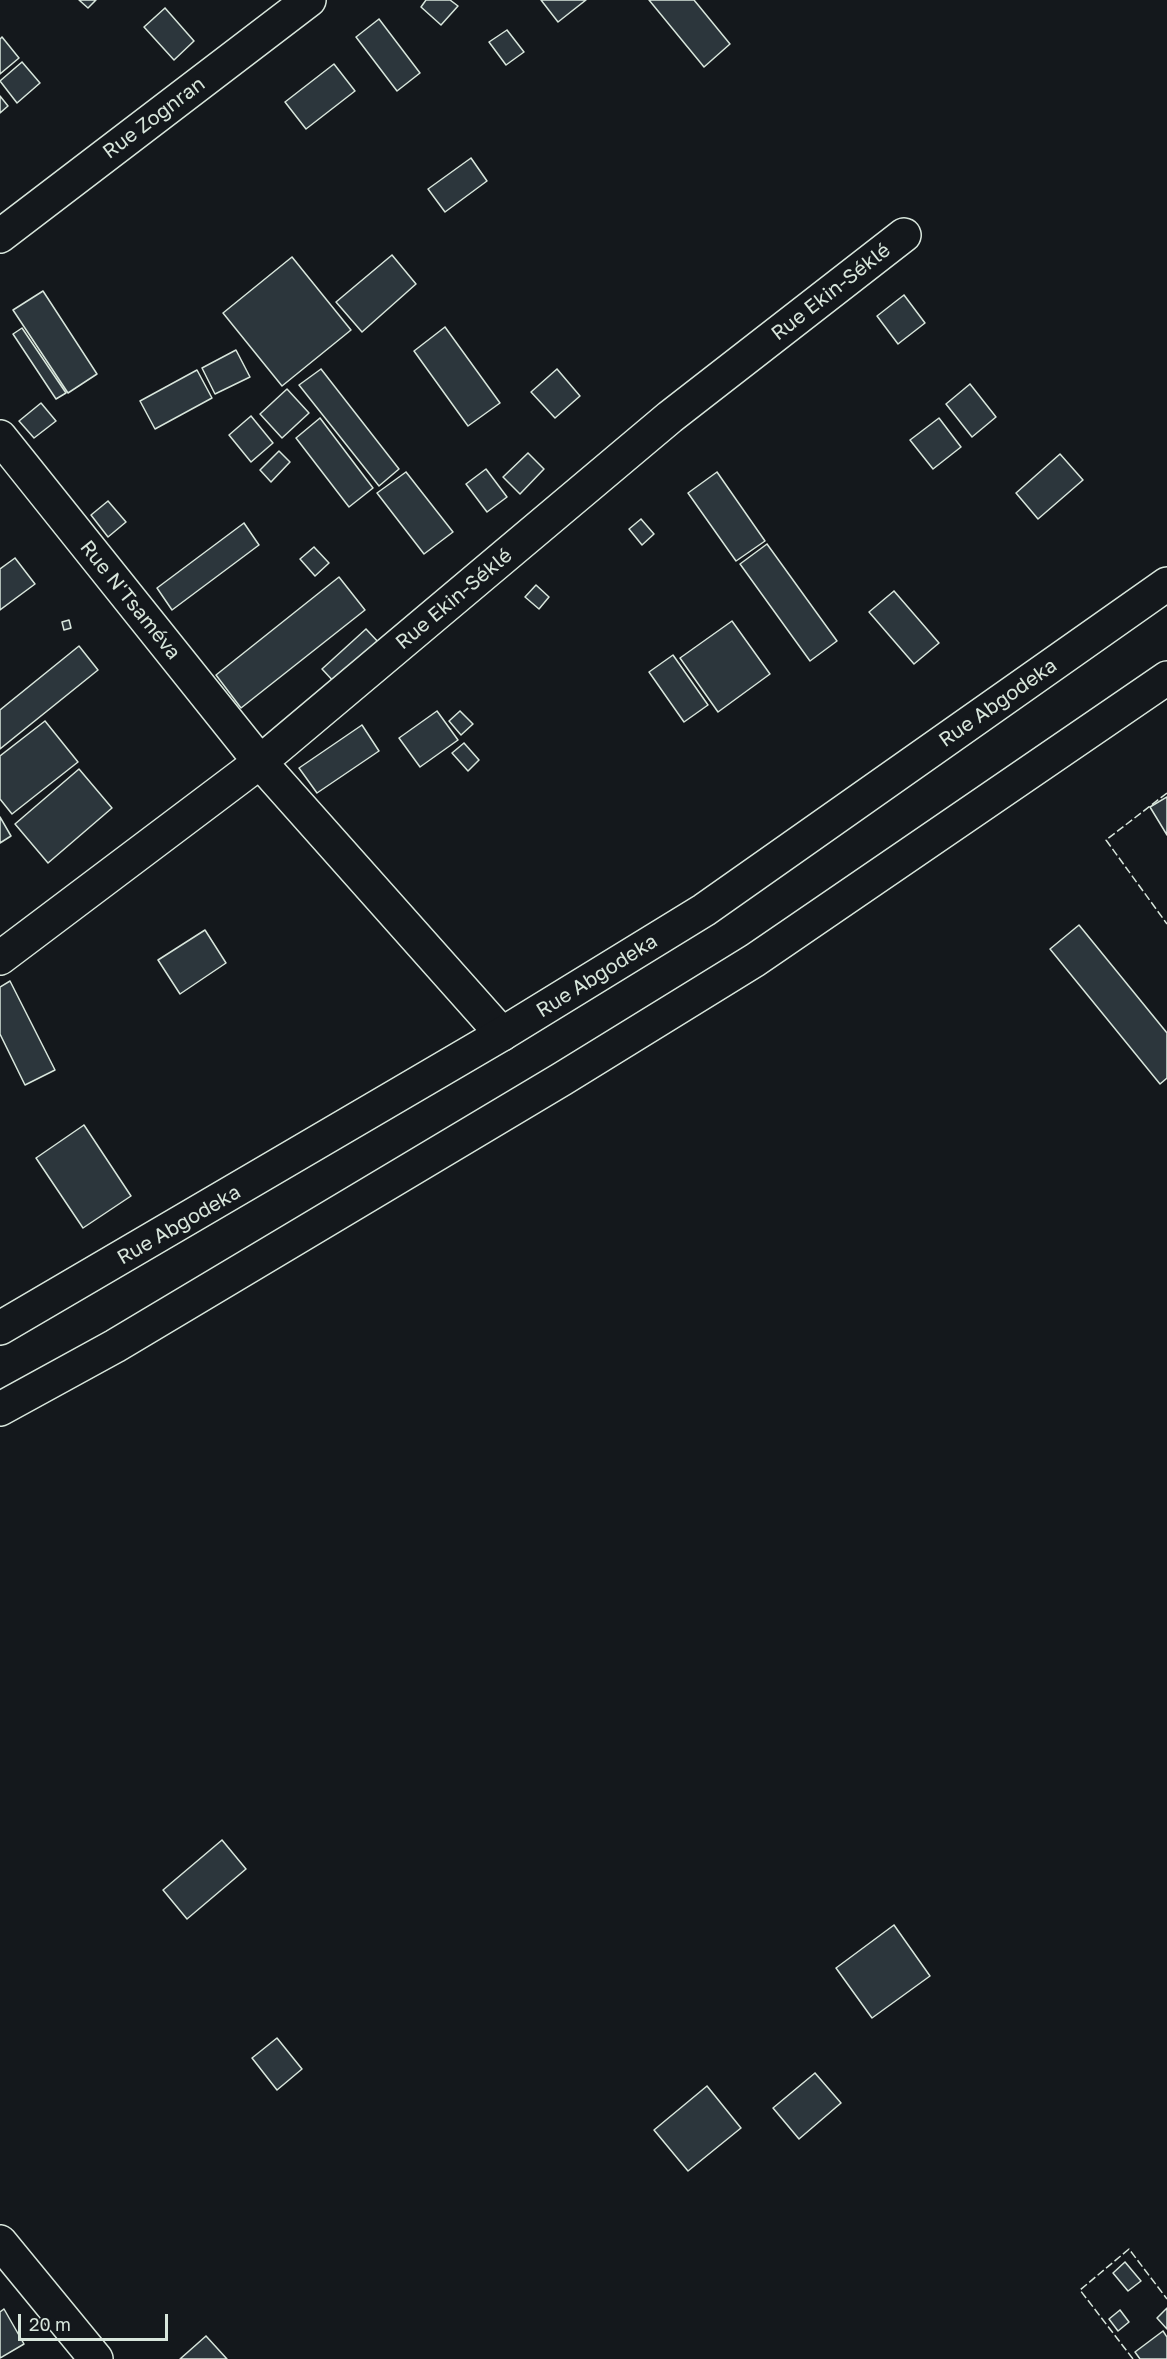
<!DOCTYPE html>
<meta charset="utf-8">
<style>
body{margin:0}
#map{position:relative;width:1167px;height:2359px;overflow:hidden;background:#14181c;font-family:"Golos Text",sans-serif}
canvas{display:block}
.scale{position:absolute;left:18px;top:2314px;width:150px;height:27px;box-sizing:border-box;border:3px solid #d8e6dc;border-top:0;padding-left:8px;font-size:18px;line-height:21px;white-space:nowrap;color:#d8e6dc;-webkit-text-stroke:4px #14181c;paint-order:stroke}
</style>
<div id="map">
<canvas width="1167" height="2359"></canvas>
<div class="scale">20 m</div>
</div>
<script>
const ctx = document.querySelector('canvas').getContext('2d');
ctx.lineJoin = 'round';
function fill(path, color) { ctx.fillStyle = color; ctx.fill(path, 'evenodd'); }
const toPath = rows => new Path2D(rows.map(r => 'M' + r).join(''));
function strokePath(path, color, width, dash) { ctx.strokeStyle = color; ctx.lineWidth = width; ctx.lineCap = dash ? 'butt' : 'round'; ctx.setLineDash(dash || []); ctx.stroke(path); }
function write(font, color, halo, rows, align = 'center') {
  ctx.font = font + ' "Golos Text",sans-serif'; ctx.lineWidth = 4.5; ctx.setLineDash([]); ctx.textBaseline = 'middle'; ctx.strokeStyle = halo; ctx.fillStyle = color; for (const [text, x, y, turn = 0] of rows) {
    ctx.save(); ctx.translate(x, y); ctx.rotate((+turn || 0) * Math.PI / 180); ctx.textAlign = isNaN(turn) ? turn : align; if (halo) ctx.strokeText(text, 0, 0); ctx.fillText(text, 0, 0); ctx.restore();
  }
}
const building = toPath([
 [79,0,96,0,88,8,79,0],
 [426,0,450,0,458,6,441,25,421,7,426,0],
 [541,0,586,0,558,22,541,0],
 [649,0,694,0,730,44,704,67,649,0],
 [165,8,194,41,174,60,144,27,165,8],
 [379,19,420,73,397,91,356,37,379,19],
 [507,30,524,52,506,65,489,42,507,30],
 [2,37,19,58,0,74,0,39,2,37],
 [22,62,40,83,17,103,0,81,22,62],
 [334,64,355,91,306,129,285,102,334,64],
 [0,96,8,106,0,113,0,96],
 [471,158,487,181,445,212,428,189,471,158],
 [392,255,416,284,362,332,336,302,392,255],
 [292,257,351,330,282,386,223,313,292,257],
 [43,291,97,374,68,393,13,310,43,291],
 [904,295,925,323,898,344,877,316,904,295],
 [445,327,500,403,468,426,414,351,445,327],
 [22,328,66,393,56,399,13,334,22,328],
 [236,350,250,377,215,394,202,368,236,350],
 [321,369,399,469,379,486,299,385,321,369],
 [557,369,580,396,555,418,531,392,557,369],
 [197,370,212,398,155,429,140,401,197,370],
 [970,384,996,417,972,437,946,404,970,384],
 [287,389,309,413,282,438,260,414,287,389],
 [41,403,56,421,34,438,19,421,41,403],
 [251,416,273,443,251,462,229,435,251,416],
 [320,418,373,488,349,507,296,438,320,418],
 [939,418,961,447,933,469,910,440,939,418],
 [279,451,290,462,271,482,260,470,279,451],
 [528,453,544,469,520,494,503,477,528,453],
 [1060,454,1083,480,1038,519,1016,493,1060,454],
 [486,469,507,497,487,512,466,484,486,469],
 [406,472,453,532,424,554,377,493,406,472],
 [717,472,765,541,736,561,688,493,717,472],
 [108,501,126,522,108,537,91,515,108,501],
 [641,519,654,534,642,545,629,529,641,519],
 [244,523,259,545,172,610,157,588,244,523],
 [767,544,837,641,810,661,740,564,767,544],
 [314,547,329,563,315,576,300,559,314,547],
 [15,558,35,584,0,610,0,569,15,558],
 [339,577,365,610,241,708,216,675,339,577],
 [536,585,549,597,539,609,525,597,536,585],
 [894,591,939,643,914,664,869,612,894,591],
 [69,620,71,628,64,630,62,622,69,620],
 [732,621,770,674,718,712,680,658,732,621],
 [366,629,380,644,336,684,322,669,366,629],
 [79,646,98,670,0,749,0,710,79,646],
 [673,655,708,705,684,722,649,672,673,655],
 [437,711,458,740,420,767,399,738,437,711],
 [460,711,473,724,461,735,449,721,460,711],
 [45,721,78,762,12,814,0,799,0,756,45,721],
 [362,725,379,751,317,793,299,768,362,725],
 [464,743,479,760,468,771,452,753,464,743],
 [79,769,112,808,48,863,15,824,79,769],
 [1167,797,1167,835,1150,807,1167,797],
 [0,817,11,836,0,843,0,817],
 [1079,925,1167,1033,1167,1078,1160,1084,1050,949,1079,925],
 [205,930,226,963,180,994,158,960,205,930],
 [10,981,55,1070,25,1085,0,1034,0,987,10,981],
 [84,1125,131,1196,83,1228,36,1158,84,1125],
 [222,1840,246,1869,187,1919,163,1890,222,1840],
 [894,1925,930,1976,872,2018,836,1968,894,1925],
 [277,2038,302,2069,277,2090,252,2058,277,2038],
 [815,2073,841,2103,799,2139,773,2108,815,2073],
 [707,2086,741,2128,688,2171,654,2130,707,2086],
 [1125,2262,1141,2281,1128,2291,1113,2273,1125,2262],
 [1167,2308,1167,2329,1157,2318,1167,2308],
 [4,2309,24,2344,0,2358,0,2312,4,2309],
 [1120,2310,1129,2322,1118,2331,1109,2319,1120,2310],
 [1163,2331,1167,2337,1167,2359,1140,2359,1135,2352,1163,2331],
 [206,2336,227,2359,180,2359,206,2336]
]);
const minor = toPath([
 [0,236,309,0],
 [0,437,260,762,502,1034],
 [0,958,260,762,670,417,904,235],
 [0,2242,96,2359]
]);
const primary = toPath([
 [0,1328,502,1034,704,910,1167,584],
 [0,1409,115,1346,562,1079,755,960,1167,678]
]);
const fence = toPath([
 [1167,793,1106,840,1167,924],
 [1133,2359,1080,2290,1129,2249,1167,2299]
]);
const streetNames = [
 ["Rue Zognran",154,118,-37],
 ["Rue Ekin-Séklé",831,292,-38],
 ["Rue Ekin-Séklé",454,599,-40],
 ["Rue N'Tsaméva",130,600,51],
 ["Rue Abgodeka",998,703,-35],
 ["Rue Abgodeka",597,976,-32],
 ["Rue Abgodeka",179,1225,-30]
];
fill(building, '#2c363c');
strokePath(building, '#d8e6dc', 1.5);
strokePath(minor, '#d8e6dc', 36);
strokePath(primary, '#d8e6dc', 36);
strokePath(minor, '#14181c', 33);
strokePath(primary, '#14181c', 33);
strokePath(fence, '#d8e6dc', 1.5, [8, 3]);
write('20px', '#d8e6dc', '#14181c', streetNames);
</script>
